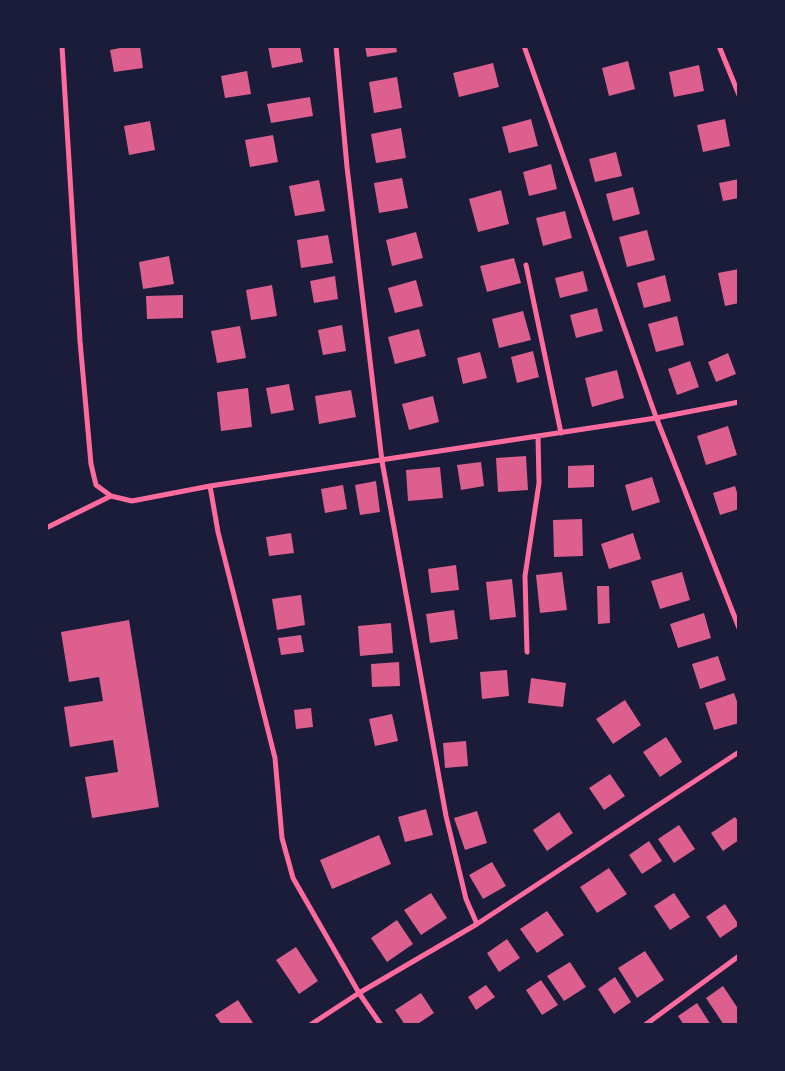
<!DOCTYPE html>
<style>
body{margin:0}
#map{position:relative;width:785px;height:1071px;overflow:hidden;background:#1b1b3a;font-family:"Work Sans",sans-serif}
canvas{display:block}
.frame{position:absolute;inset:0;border:48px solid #1b1b3a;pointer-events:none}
</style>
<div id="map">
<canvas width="785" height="1071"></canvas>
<div class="frame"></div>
</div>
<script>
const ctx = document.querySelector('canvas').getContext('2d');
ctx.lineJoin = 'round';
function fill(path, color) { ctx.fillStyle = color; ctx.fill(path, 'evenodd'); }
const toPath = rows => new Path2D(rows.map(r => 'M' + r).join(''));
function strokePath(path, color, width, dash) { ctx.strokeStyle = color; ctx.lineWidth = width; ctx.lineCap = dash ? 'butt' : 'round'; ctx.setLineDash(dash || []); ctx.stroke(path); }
const building = toPath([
 [130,46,140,46,143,68,114,72,110,50],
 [268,46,300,46,303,62,272,68],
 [365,46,396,46,397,52,367,57],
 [628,61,635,89,609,96,602,68],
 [493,63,499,87,459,97,453,73],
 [699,65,704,91,674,97,669,72],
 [247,71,251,94,225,98,221,76],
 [397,77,402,108,374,113,369,82],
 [310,97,313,116,271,123,267,104],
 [531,119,538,146,509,153,502,127],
 [725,119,730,146,703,152,697,125],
 [150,121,155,150,129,155,124,126],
 [401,128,406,158,376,163,371,134],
 [273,135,278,162,250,167,245,140],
 [616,152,622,176,595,182,589,159],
 [551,164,557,189,529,196,523,172],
 [402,178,408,208,379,213,374,183],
 [739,179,739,198,723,201,719,183],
 [319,180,325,211,295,216,289,186],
 [633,187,640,214,613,221,606,194],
 [501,190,509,224,478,232,469,199],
 [565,211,572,238,543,246,536,218],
 [647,230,655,260,627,267,619,237],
 [416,232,423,258,392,266,386,240],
 [328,235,333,263,301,268,297,240],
 [169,256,174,284,143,289,139,262],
 [514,258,521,283,487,292,480,266],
 [739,269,739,303,725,306,718,273],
 [583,271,588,291,560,298,555,278],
 [665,275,671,301,644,308,637,283],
 [335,276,338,299,314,303,310,281],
 [416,280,423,306,395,313,388,288],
 [272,285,277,316,251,320,246,290],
 [183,295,183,318,147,319,146,296],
 [597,308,603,331,576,338,570,315],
 [523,311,531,340,499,348,492,319],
 [677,316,684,345,656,352,648,324],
 [342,325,346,351,323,355,318,330],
 [240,326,246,358,217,363,211,331],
 [419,329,426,356,395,364,388,337],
 [533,351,539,377,517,383,511,357],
 [480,352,487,378,463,384,457,358],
 [728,353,736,374,716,382,708,362],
 [690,361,699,387,677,395,668,369],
 [617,370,624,398,592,407,585,378],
 [289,384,294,410,271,414,266,388],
 [248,388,252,427,221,431,217,392],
 [351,390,356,417,319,424,315,396],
 [433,396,439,422,409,430,402,404],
 [728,426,737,455,706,465,697,436],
 [526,456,528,490,498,492,496,458],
 [481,462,484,486,461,490,457,465],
 [594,465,594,487,568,488,568,466],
 [440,467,443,498,408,501,406,470],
 [652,477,660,502,632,511,625,485],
 [376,481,380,512,360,515,355,485],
 [343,485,347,509,325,513,321,489],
 [735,486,739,499,739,509,720,515,713,493],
 [582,519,583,556,554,557,553,520],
 [291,533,294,553,269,556,266,537],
 [633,533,641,559,609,569,601,544],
 [456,565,459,590,431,593,428,569],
 [562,572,567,610,540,613,536,575],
 [682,572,690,600,660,609,651,581],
 [512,579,516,617,490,620,486,582],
 [597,586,609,586,610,623,598,624],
 [301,595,305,625,277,630,272,599],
 [454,610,458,639,430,643,426,614],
 [704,613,711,638,678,648,670,624],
 [129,620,159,807,92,818,85,777,118,772,113,740,70,747,64,707,103,701,99,677,69,682,61,632],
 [391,623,393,653,360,656,358,626],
 [301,635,304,652,281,655,278,638],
 [718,656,726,680,700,689,692,664],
 [399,662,400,686,372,687,371,664],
 [507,670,509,696,482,699,480,672],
 [531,678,566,683,563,707,528,703],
 [734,693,739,707,739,723,714,730,705,703],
 [625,700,641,725,613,744,596,719],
 [311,708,313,727,296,729,294,710],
 [392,714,398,741,375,746,369,719],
 [666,737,682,762,660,777,643,752],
 [466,741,468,766,445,768,443,743],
 [610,774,625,796,604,810,589,788],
 [426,809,433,835,405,842,398,817],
 [477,811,487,843,465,850,454,818],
 [559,812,573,833,547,851,533,830],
 [735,817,739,822,739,840,723,851,711,833],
 [679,825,695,849,674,863,658,839],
 [379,835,391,864,332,889,320,860],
 [649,841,662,861,642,874,629,855],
 [492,862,506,886,483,899,469,875],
 [609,868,627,894,597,913,580,887],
 [431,893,447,918,421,935,404,910],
 [674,893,690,917,670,930,654,906],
 [725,904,739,925,720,938,706,917],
 [547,911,564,935,537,953,520,929],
 [397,920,413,944,387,962,371,938],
 [507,939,520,958,499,972,487,953],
 [296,947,318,981,299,994,276,960],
 [645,951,664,980,637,998,618,968],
 [570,962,586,987,564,1001,547,976],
 [615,977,631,1002,614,1014,598,989],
 [541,980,558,1005,542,1015,526,990],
 [486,985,495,997,476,1010,468,997],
 [723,986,739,1010,739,1023,736,1025,724,1025,706,998],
 [421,993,434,1013,416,1025,405,1025,395,1010],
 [238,1000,253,1023,250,1025,222,1025,215,1015],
 [697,1003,711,1025,684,1025,678,1016]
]);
const minor = toPath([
 [62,46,80,341,91,464,96,485,111,496,132,501,210,486,656,418,739,402],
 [336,46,347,167,382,461,446,816,466,899,477,924],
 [524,46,656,417,739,628],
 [719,46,739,95],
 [526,265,561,433],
 [210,486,218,532,275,758,282,838,293,878,359,993,381,1025],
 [46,528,111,496],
 [527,652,525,576,539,483,538,436],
 [310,1025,359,993,477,924,739,752],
 [645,1025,739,956]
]);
fill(building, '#dd5f8e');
strokePath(minor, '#ff6b9d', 5);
</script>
